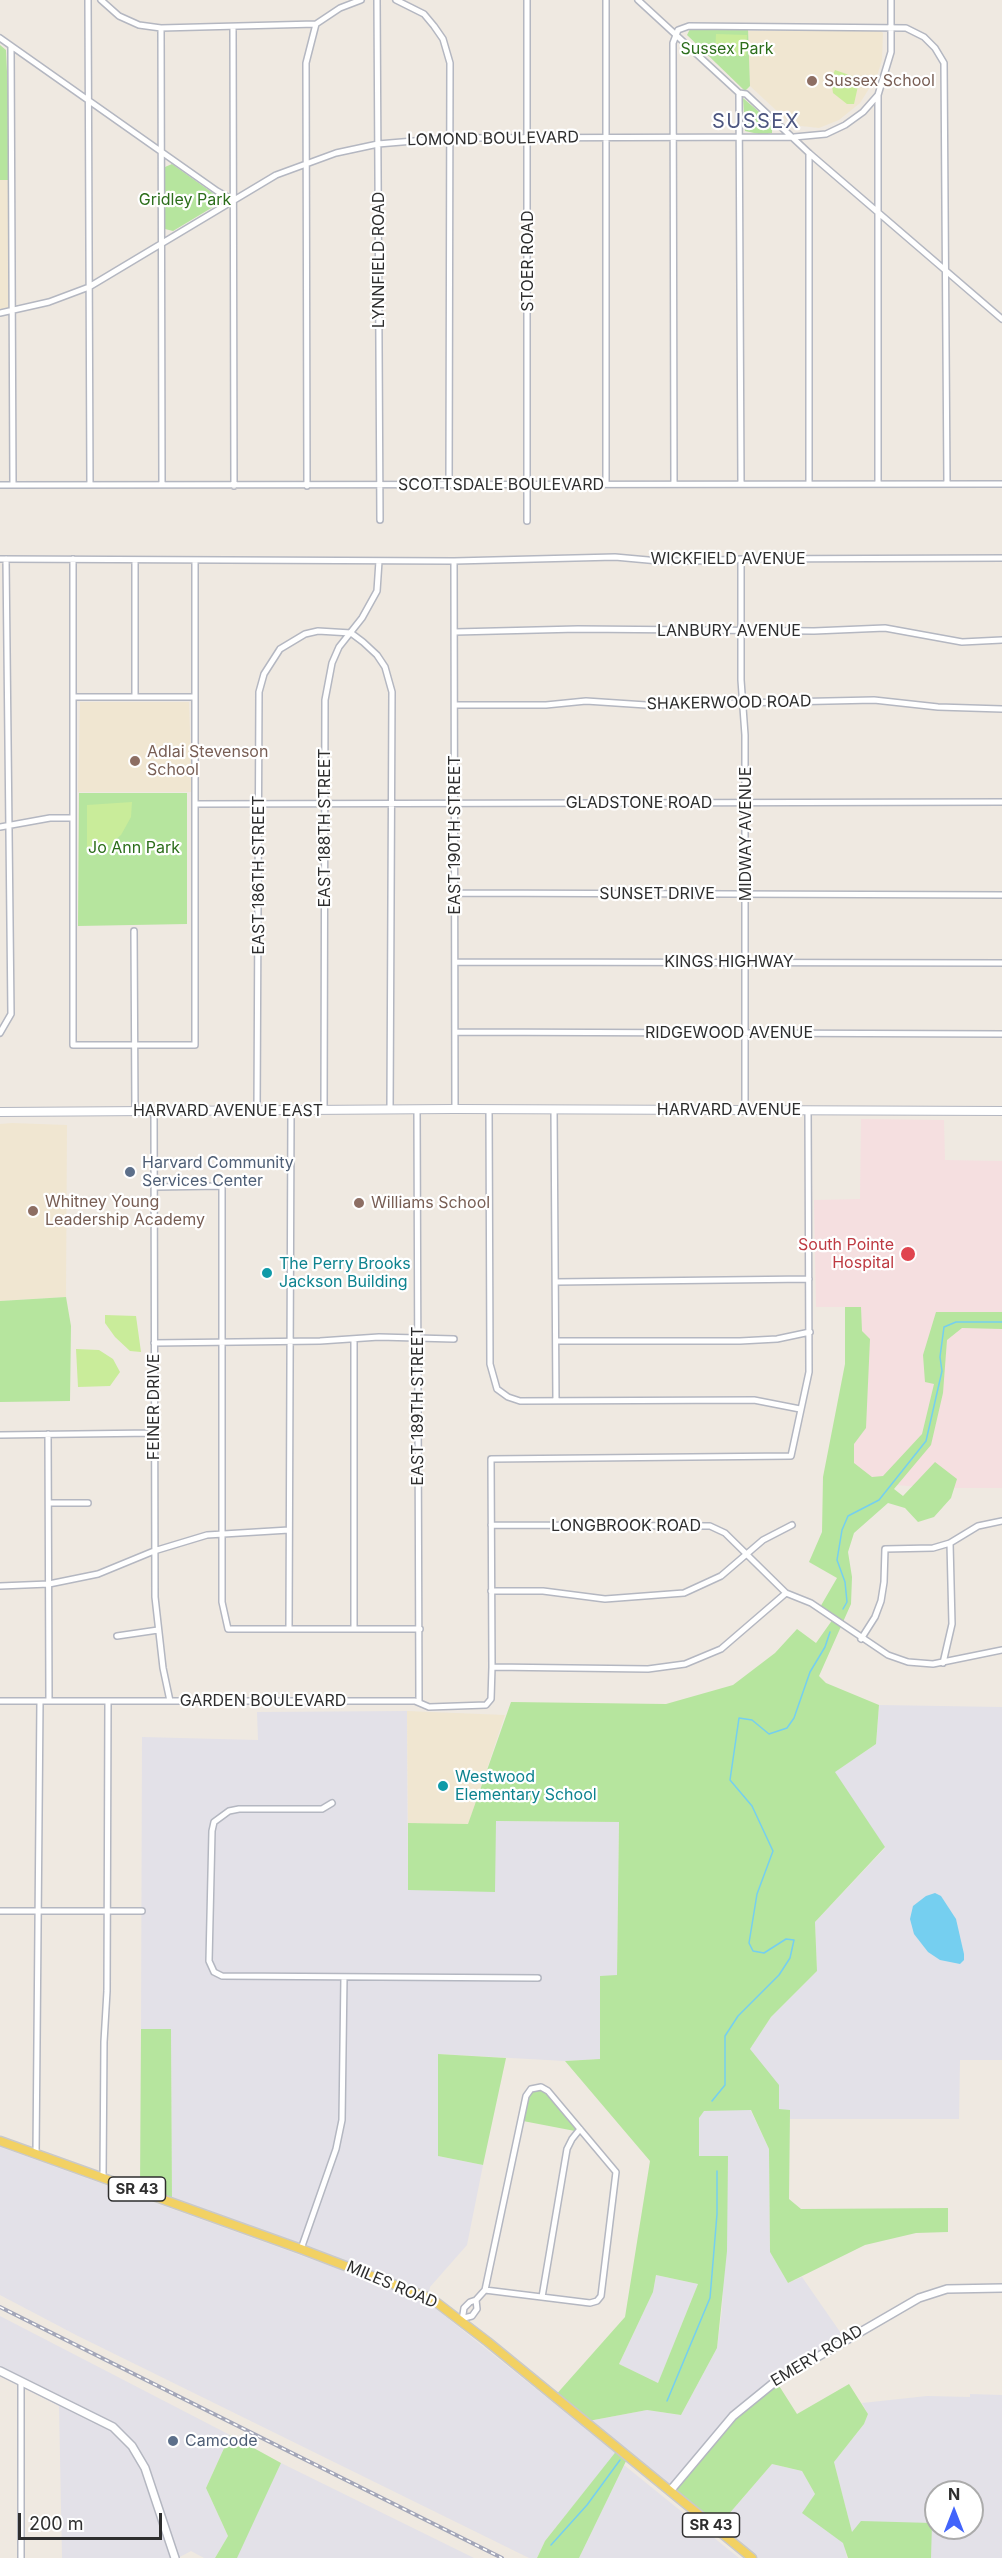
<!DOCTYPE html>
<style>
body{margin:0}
#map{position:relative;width:1002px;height:2558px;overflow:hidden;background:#efe9e1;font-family:Inter,sans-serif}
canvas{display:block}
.north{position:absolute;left:924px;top:2480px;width:60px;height:60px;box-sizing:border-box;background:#fff;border:2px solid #ababab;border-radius:50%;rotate:0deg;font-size:16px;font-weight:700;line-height:24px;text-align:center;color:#2e2e2e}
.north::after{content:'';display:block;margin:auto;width:21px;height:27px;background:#4264fb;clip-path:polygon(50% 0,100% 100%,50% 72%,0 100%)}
.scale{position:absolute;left:18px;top:2513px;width:144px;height:27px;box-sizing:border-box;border:3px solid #2e2e2e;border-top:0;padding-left:8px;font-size:18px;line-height:21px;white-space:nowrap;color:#2e2e2e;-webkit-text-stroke:4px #fff;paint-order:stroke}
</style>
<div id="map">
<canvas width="1002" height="2558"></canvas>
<div class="north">N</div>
<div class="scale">200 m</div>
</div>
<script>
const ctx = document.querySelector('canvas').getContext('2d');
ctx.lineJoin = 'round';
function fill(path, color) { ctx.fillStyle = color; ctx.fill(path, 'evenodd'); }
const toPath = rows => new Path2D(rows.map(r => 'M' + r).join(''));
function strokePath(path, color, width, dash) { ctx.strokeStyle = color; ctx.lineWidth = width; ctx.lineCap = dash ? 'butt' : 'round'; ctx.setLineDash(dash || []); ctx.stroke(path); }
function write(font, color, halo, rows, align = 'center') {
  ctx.font = font + ' Inter,sans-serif'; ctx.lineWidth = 4.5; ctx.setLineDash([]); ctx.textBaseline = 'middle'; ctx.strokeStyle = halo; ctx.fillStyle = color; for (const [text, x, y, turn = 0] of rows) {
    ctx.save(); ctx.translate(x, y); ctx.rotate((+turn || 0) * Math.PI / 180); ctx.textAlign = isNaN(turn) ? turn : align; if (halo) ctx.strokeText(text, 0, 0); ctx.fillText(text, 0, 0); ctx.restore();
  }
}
const industrial = toPath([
 [879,1705,1002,1707,1002,2060,960,2060,959,2119,790,2119,789,2110,779,2110,750,2049,771,2017,817,1971,815,1922,885,1848,834,1772,876,1744],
 [407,1711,408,1890,496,1821,619,1822,617,1976,600,1976,601,2059,565,2061,438,2054,438,2156,483,2165,467,2245,430,2287,428,2297,172,2202,171,2029,141,2029,142,1737,258,1740,257,1712],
 [718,2109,750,2109,769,2149,770,2252,788,2283,802,2277,845,2339,776,2381,670,2491,583,2422,647,2410,681,2415,717,2348,722,2309,728,2156,699,2156,699,2118,703,2111],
 [0,2147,425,2300,616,2453,545,2541,537,2558,529,2558,76,2335,0,2295],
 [656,2275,698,2284,658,2384,619,2364,653,2292],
 [0,2316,230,2435,206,2488,228,2536,215,2558,204,2558,191,2551,178,2558,62,2558,59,2406,0,2376],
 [970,2394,1002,2395,1002,2558,931,2558,931,2523,852,2533,834,2462,864,2424,868,2414,862,2403,927,2396,970,2397],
 [936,2492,972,2492,972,2528,936,2528],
 [281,2463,474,2558,236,2558],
 [772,2464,802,2471,815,2494,803,2513,844,2543,847,2558,752,2558,716,2529],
 [624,2465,739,2558,579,2558]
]);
const education = toPath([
 [880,30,883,33,882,60,877,76,860,103,839,120,819,128,792,125,750,86,748,31],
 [0,180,12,180,12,311,0,313],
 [80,702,189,702,192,792,78,792],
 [12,1123,67,1125,66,1297,0,1301,0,1124],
 [407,1711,505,1715,468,1825,408,1823]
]);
const medical = toPath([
 [861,1119,944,1120,945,1160,1002,1161,1002,1488,931,1488,837,1480,852,1307,816,1307,814,1200,860,1199]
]);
const green = toPath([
 [748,28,750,86,745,91,687,35,690,29],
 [0,45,6,50,12,180,0,180],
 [743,98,772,123,772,133,763,135,745,131],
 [172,164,217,196,218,204,173,231,165,229,165,167],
 [79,793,187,793,187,924,78,926],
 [66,1297,71,1326,70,1401,0,1402,0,1301],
 [845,1307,861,1307,862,1331,870,1339,866,1428,854,1444,854,1463,872,1477,883,1476,922,1434,934,1384,925,1382,923,1355,936,1312,1002,1312,1002,1329,962,1328,947,1340,943,1393,931,1445,894,1489,903,1496,935,1462,957,1479,951,1498,934,1517,918,1522,905,1508,888,1503,854,1533,848,1552,852,1577,851,1604,819,1676,826,1683,879,1705,876,1744,835,1772,885,1847,815,1922,817,1971,771,2017,750,2049,779,2085,779,2109,790,2110,789,2199,801,2209,948,2208,948,2232,916,2233,865,2245,788,2283,770,2252,769,2149,751,2110,704,2111,699,2118,699,2156,728,2156,727,2251,717,2348,681,2415,647,2410,583,2422,554,2397,625,2317,650,2161,565,2061,600,2059,600,1976,617,1975,619,1822,496,1821,495,1892,408,1890,408,1823,468,1824,511,1702,666,1704,733,1685,775,1653,797,1629,816,1643,833,1619,819,1609,837,1578,809,1562,822,1532,823,1477,845,1364],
 [656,2275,698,2284,658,2383,619,2364,653,2292],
 [141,2029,171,2029,172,2202,140,2190],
 [438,2054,506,2058,483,2165,438,2156],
 [540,2089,546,2092,575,2127,575,2131,523,2121,528,2096,532,2091],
 [776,2381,797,2414,849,2384,868,2414,864,2424,834,2462,852,2532,861,2521,932,2523,931,2558,848,2558,843,2543,802,2513,815,2494,802,2471,772,2464,716,2529,671,2491,727,2423],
 [230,2435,281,2463,237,2558,215,2558,228,2536,206,2488],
 [618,2449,628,2457,579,2558,537,2558,545,2541]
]);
const pitch = toPath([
 [716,34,747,35,746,56,715,55],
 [835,70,855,77,858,86,854,104,847,104,833,93,831,79],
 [132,802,131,817,121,835,109,845,87,850,87,805],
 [105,1315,136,1316,141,1352,130,1351,115,1337,105,1323],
 [76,1349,99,1350,113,1359,120,1372,110,1386,78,1387]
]);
const water = toPath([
 [935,1893,941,1896,956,1919,964,1954,964,1960,960,1964,940,1960,928,1952,914,1934,910,1919,913,1906,926,1896]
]);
const stream = toPath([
 [843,1609,847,1602,845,1582,837,1560,842,1530,848,1516,879,1500,926,1441,942,1371,940,1357,944,1327,956,1322,1002,1322],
 [712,2101,725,2085,725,2036,738,2016,779,1975,790,1958,794,1940,786,1939,764,1953,753,1951,749,1943,757,1894,773,1851,752,1806,730,1780,739,1718,752,1720,769,1734,787,1728,794,1718,810,1672,825,1647,830,1632],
 [667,2401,710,2298,717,2214,717,2171],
 [551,2545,587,2505,620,2460]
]);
const minor = toPath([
 [88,0,90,485],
 [101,0,119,16,139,25,161,28,316,24,340,8,361,0],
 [377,0,380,520],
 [396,0,424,14,434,26,443,39,450,63,449,485],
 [638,0,739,93,746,94,809,153,1002,319],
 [161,28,162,485],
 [233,28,234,486],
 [0,38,217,191,233,200],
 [11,47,13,485],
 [739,93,741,484],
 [0,313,49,302,89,287,276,175,336,153,378,144,449,138,794,137,826,134,845,125,863,112,878,95,891,52,891,0],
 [606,484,606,0],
 [674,484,673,43,678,30,689,26,906,28,924,37,935,48,944,63,947,484],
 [809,484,809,153],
 [878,484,878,95],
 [0,485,1002,484],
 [307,486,306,63,316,24],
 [527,521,527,0],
 [0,559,454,561,615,557,659,561,695,561,741,559,1002,558],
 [73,559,73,1045,195,1045,195,561],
 [741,559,741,680,745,735,745,1110],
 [135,561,135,697],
 [454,561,455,1109],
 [455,632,578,629,814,631,885,628,962,642,1002,640],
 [74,697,195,697],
 [455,705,546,705,586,701,646,705,874,700,938,707,1002,709],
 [195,804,1002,802],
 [0,827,50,818,73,818],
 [455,893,1002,895],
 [134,931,135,1111],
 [455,962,1002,963],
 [456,1032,1002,1034],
 [0,1033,11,1014,6,559],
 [417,1109,419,1702],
 [489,1109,490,1364,497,1389,508,1397,520,1401,754,1400,800,1409],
 [554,1109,556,1401],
 [324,1110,325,700,332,663,339,647,362,618,377,591,379,561],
 [154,1111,155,1597,163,1668,170,1701],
 [257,1111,259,692,264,674,280,649,305,634,318,631,351,633,363,642,377,655,385,667,392,692,390,1110],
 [155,1187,222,1186,222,1602,228,1629,420,1629],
 [556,1282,809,1279],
 [354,1340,354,1629],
 [556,1341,740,1341,777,1339,810,1332],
 [154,1343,320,1341,379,1337,454,1339],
 [48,1434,49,1701],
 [0,1435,154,1433],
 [49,1503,88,1503],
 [491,1525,710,1526,725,1533,786,1593,811,1603,888,1655,908,1662,933,1664,1002,1650],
 [0,1586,49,1584,98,1574,154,1551,207,1535,289,1530],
 [491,1591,543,1591,605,1599,684,1593,721,1576,763,1540,792,1525],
 [289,1629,291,1111],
 [117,1636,158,1630],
 [861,1639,875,1617,881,1601,884,1582,885,1549,933,1548,950,1543,978,1526,1002,1521],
 [943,1663,952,1624,950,1543],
 [492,1667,648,1669,685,1664,721,1649,786,1593],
 [0,1701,415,1701,429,1707,486,1705,491,1699,492,1667,491,1459,791,1456,809,1372,808,1110],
 [332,1803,322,1809,239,1809,229,1811,214,1822,212,1831,209,1961,214,1972,222,1976,538,1978],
 [0,1911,142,1911],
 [36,2154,40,1701],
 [103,2177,104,2042,107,1991,108,1701],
 [301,2249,336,2149,342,2120,344,1977],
 [542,2297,567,2149,572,2139,580,2129],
 [476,2300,485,2290,526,2096,531,2089,541,2087,548,2091,616,2172,601,2296,597,2301,590,2303,485,2290],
 [462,2321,464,2308,470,2302,476,2300,477,2309,472,2316,464,2318],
 [21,2382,21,2558]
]);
const tertiary = toPath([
 [0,2371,113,2427,132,2446,145,2468,175,2558],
 [670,2491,733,2416,776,2381,919,2298,947,2289,1002,2288]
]);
const secondary = toPath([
 [0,1112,455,1109,1002,1111]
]);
const primary = toPath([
 [0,2141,301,2249,432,2299,488,2342,752,2558]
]);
const rail = toPath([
 [0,2307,502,2558]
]);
const markers = [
 [812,81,6,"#8d6e63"],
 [135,761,6,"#8d6e63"],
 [130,1172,6,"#5c6f8a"],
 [359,1203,6,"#8d6e63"],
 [33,1211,6,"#8d6e63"],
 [908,1254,8,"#e0444e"],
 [267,1273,6,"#0f9aa8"],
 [443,1786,6,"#0f9aa8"],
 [173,2441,6,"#5c6f8a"]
];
const shields = [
 [137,2189,57],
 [711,2525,57]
];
const shieldNames = [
 ["SR 43",137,2189],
 ["SR 43",711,2525]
];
const parkNames = [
 ["Sussex Park",727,49],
 ["Gridley Park",185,200],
 ["Jo Ann Park",134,848]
];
const educationNames = [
 ["Sussex School",824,81],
 ["Adlai Stevenson",147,752],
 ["School",147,770],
 ["Whitney Young",45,1202],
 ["Leadership Academy",45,1220],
 ["Williams School",371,1203]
];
const streetNames = [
 ["LOMOND BOULEVARD",493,139,-1],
 ["LYNNFIELD ROAD",379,260,-90],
 ["STOER ROAD",528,261,-90],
 ["SCOTTSDALE BOULEVARD",501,485],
 ["WICKFIELD AVENUE",728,559],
 ["LANBURY AVENUE",729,631],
 ["SHAKERWOOD ROAD",729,703,-1],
 ["GLADSTONE ROAD",639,803],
 ["EAST 188TH STREET",325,828,-90],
 ["MIDWAY AVENUE",746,834,-90],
 ["EAST 190TH STREET",455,835,-90],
 ["EAST 186TH STREET",259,875,-90],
 ["SUNSET DRIVE",657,894],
 ["KINGS HIGHWAY",729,962],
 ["RIDGEWOOD AVENUE",729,1033],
 ["HARVARD AVENUE",729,1110],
 ["HARVARD AVENUE EAST",228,1111],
 ["EAST 189TH STREET",418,1406,-90],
 ["FEINER DRIVE",154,1407,-90],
 ["LONGBROOK ROAD",626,1526],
 ["GARDEN BOULEVARD",263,1701],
 ["MILES ROAD",392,2285,23],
 ["EMERY ROAD",817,2356,-31]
];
const serviceNames = [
 ["Harvard Community",142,1163],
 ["Services Center",142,1181],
 ["Camcode",185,2441]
];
const healthNames = [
 ["South Pointe",894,1245],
 ["Hospital",894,1263]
];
const cultureNames = [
 ["The Perry Brooks",279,1264],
 ["Jackson Building",279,1282],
 ["Westwood",455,1777],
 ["Elementary School",455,1795]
];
const quarterNames = [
 ["SUSSEX",756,122]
];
fill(industrial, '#e3e1e8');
fill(education, '#f0e6d1');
fill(medical, '#f5dfe0');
fill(green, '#b6e59e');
fill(pitch, '#c9ec9a');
fill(water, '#75cff0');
strokePath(stream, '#75cff0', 1.5);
strokePath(minor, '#b4b7c1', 8);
strokePath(tertiary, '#b4b7c1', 10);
strokePath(secondary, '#b4b7c1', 10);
strokePath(primary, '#c9c9c9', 11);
strokePath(minor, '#fff', 5);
strokePath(tertiary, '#fff', 7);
strokePath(secondary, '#fff', 8);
strokePath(primary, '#f2d163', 8);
strokePath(rail, '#a3a6b8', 4);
strokePath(rail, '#fff', 1.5, [4.5]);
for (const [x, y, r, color] of markers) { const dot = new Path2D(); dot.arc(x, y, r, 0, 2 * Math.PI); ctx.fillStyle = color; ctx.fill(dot); strokePath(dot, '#fff', 2); }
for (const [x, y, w] of shields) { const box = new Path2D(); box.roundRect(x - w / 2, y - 12, w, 24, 4.5); ctx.fillStyle = '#fff'; ctx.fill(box); strokePath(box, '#2e2e2e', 1.5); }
write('bold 15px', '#2e2e2e', null, shieldNames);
write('16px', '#2c6e1b', '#fff', parkNames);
write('16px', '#785e54', '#fff', educationNames, 'left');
write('16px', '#2e2e2e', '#fff', streetNames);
write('16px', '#4e5e75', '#fff', serviceNames, 'left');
write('16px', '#be3a42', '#fff', healthNames, 'right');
write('16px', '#0d838f', '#fff', cultureNames, 'left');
ctx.letterSpacing = '1.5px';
write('20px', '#4d5680', '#fff', quarterNames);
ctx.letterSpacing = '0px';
</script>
